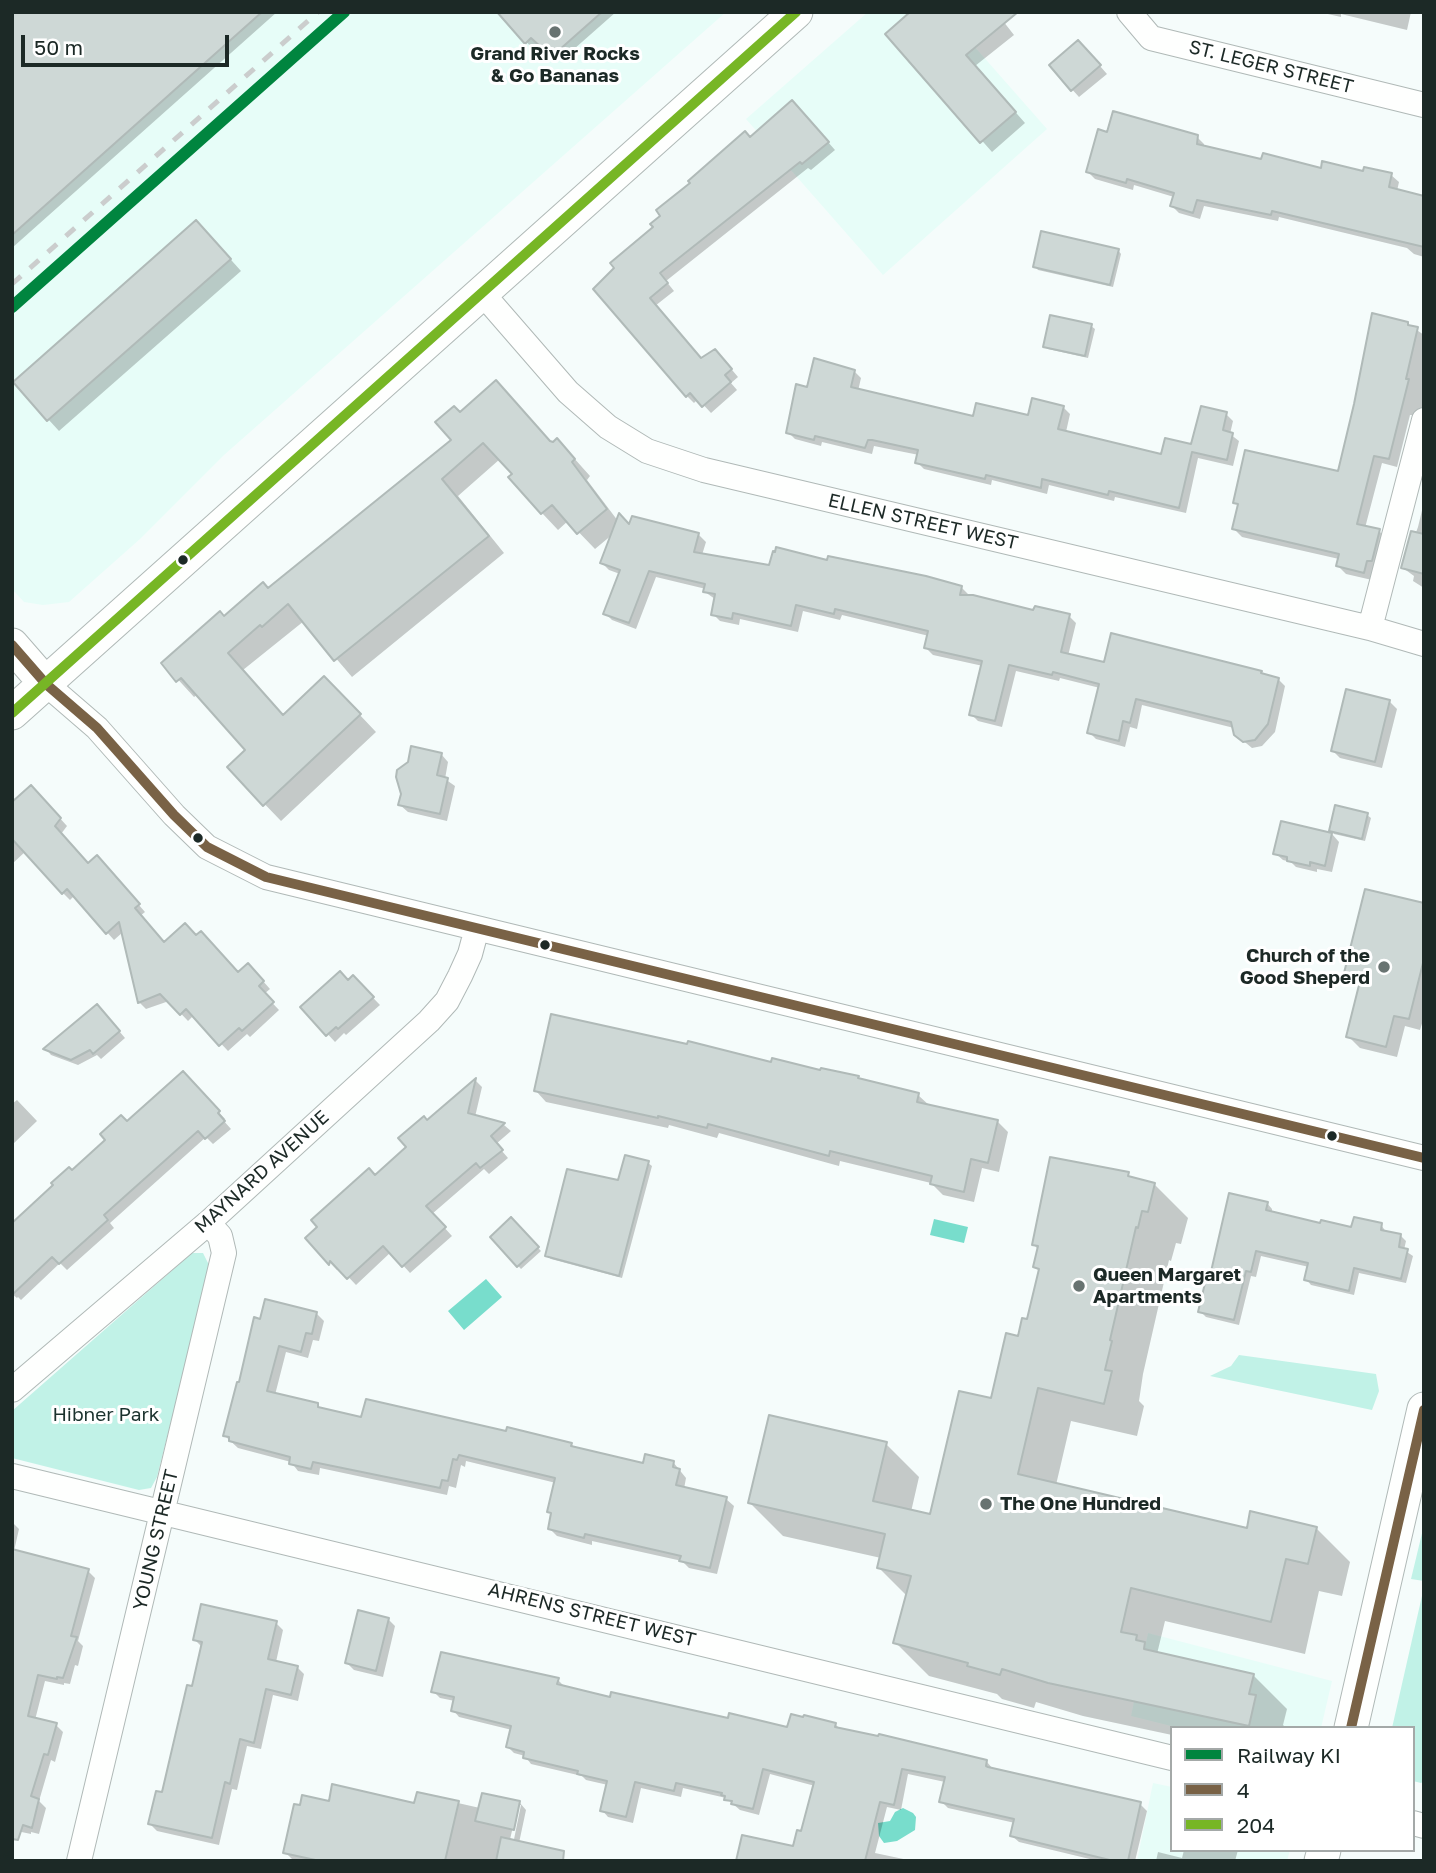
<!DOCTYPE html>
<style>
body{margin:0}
#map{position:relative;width:1436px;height:1873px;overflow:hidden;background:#f5fcfb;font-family:"Golos Text",sans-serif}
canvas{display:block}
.frame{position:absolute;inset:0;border:14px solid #1c2926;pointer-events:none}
.legend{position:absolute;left:1170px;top:1726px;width:245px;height:126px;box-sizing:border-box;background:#fff;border:2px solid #a4a9a8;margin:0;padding:9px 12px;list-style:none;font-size:21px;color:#1c2926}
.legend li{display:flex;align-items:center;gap:14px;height:35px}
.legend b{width:35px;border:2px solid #a4a9a8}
.scale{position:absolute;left:21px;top:35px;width:208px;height:32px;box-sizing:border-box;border:4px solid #1c2926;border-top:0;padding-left:9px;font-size:21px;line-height:24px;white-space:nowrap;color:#1c2926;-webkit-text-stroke:5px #fff;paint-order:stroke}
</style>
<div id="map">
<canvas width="1436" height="1873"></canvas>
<div class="frame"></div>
<ul class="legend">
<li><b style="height:9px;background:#00853f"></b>Railway KI</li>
<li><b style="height:9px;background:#796246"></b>4</li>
<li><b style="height:9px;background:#77b625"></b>204</li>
</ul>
<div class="scale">50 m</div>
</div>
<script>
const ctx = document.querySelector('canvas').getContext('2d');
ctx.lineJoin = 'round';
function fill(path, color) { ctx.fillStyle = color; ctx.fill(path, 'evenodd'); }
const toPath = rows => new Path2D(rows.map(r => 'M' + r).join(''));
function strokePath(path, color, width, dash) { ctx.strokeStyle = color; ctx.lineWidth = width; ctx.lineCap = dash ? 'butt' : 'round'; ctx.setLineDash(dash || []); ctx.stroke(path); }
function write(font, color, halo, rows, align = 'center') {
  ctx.font = font + ' "Golos Text",sans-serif'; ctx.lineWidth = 6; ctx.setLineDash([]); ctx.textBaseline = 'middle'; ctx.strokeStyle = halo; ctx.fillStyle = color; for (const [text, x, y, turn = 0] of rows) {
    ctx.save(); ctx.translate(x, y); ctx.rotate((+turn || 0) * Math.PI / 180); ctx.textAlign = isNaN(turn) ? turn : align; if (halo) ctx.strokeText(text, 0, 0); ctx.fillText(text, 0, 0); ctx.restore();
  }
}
const built = toPath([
 [12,12,726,12,224,455,140,539,69,602,43,605,24,602,12,589],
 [868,12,944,12,1047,129,883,275,746,119],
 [1148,1633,1332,1681,1321,1728,1179,1728,1131,1716],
 [1153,1783,1172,1787,1172,1850,1290,1850,1287,1861,1137,1861]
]);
const green = toPath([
 [192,1253,203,1253,210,1267,157,1477,151,1488,139,1490,12,1458,12,1411],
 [1239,1355,1376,1374,1379,1391,1372,1410,1210,1376,1231,1366],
 [1424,1525,1424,1581,1411,1579],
 [1424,1587,1424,1781,1421,1783,1413,1781,1413,1728,1392,1728]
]);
const water = toPath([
 [934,1219,968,1227,964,1243,930,1235],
 [486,1279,502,1297,464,1330,448,1311],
 [903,1808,913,1813,916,1817,915,1830,897,1841,884,1843,879,1836,878,1823,890,1821,895,1812]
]);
const shadow = toPath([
 [12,12,277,12,12,248],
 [499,12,616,12,565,57,560,58,551,55,539,44,533,49],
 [996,12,1014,35,975,66,1025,123,992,152,888,34],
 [1319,12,1411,12,1407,30,1341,14,1341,17],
 [1085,49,1107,74,1079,97,1051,66],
 [799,109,835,150,811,170,808,168,666,281,674,291,655,306,702,360,722,358,738,377,731,383,737,390,711,413,698,399,694,403,687,396,595,289,655,228,750,139],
 [1108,134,1197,137,1204,144,1204,148,1263,161,1322,170,1391,175,1399,182,1397,191,1424,197,1424,257,1414,254,1407,248,1279,217,1278,221,1204,206,1200,219,1179,213,1172,206,1174,197,1134,185,1133,190,1095,179,1087,171],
 [207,233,241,271,59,431,48,419],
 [1118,250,1121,254,1113,287,1038,270,1035,266],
 [1408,324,1424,335,1424,416,1410,415,1397,467,1382,463,1365,528,1379,531,1387,539,1372,580,1346,574,1338,566,1339,559,1242,537,1234,529,1239,507,1235,502,1339,474],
 [1091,326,1095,329,1088,358,1048,349,1045,346],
 [854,371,861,378,858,391,975,419,1030,417,1063,407,1070,414,1066,432,1162,456,1192,446,1226,414,1233,421,1230,434,1239,441,1233,466,1198,458,1186,513,1115,497,1114,501,1049,485,1047,494,992,480,991,485,924,469,917,462,919,455,874,446,872,454,822,442,821,446,795,439,788,432,809,389],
 [460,414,551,443,573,457,590,476,587,480,618,521,630,527,699,535,706,542,702,555,770,567,828,562,961,587,968,594,967,597,1035,612,1069,616,1076,623,1068,656,1105,664,1261,672,1265,676,1278,679,1285,686,1275,732,1262,746,1252,748,1235,734,1234,728,1142,705,1137,729,1130,727,1125,747,1096,739,1089,732,1100,688,1060,678,1059,681,1016,671,1002,727,978,721,971,714,983,666,933,655,926,648,929,636,842,615,840,620,803,611,798,632,740,619,739,625,720,621,713,614,715,599,705,592,706,589,656,577,636,629,612,620,605,613,620,574,609,570,602,563,613,534,595,549,568,521,558,530,542,513,514,474,500,459,458,496,504,553,352,677,304,621,243,670,284,716,341,695,376,732,281,821,229,767,247,751,198,694,194,697,163,663,224,618,268,590,454,440],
 [1424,502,1424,588,1413,581,1414,576,1403,568,1418,527],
 [1389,701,1397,709,1382,768,1340,758,1333,751],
 [441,754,448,762,445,779,455,786,447,821,408,812,400,805],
 [38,794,67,826,61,834,89,865,104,865,145,912,140,916,164,944,238,974,255,972,270,989,264,994,279,1010,250,1037,247,1034,228,1051,194,1015,188,1021,169,1001,146,1009,139,1002,123,932,114,940,74,896,70,900,63,893,26,851,12,864,12,804],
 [1367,815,1371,818,1365,841,1334,834,1331,830],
 [1332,834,1339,842,1332,872,1317,869,1317,872,1296,867,1291,862,1283,860,1275,853],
 [1424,905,1424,1017,1420,1030,1405,1026,1397,1057,1360,1048,1348,1036,1361,985,1346,972],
 [353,977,380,1005,346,1035,344,1033,335,1042,303,1007],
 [103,1012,125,1038,101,1059,97,1055,78,1065,51,1055,46,1049],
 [772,1064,918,1095,930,1106,997,1121,1008,1132,999,1172,982,1168,974,1202,943,1195,931,1183,840,1161,839,1166,719,1133,717,1138,669,1125,668,1128,546,1102,536,1091],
 [190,1080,225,1119,223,1120,231,1129,213,1144,206,1137,110,1223,114,1228,67,1270,60,1263,21,1300,18,1297,17,1298,12,1294,12,1221,14,1223,127,1123],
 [476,1081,482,1087,475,1117,504,1125,511,1131,496,1144,508,1158,489,1174,484,1169,432,1214,452,1236,410,1273,391,1252,356,1285,338,1266,337,1270,307,1238,408,1147,427,1122],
 [17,1100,37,1121,12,1145,12,1104],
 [648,1163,652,1166,622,1278,551,1259,547,1256,619,1182],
 [1128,1174,1133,1179,1154,1184,1188,1218,1181,1244,1176,1243,1171,1261,1169,1260,1143,1374,1139,1401,1144,1406,1137,1436,1071,1421,1056,1485,1248,1530,1316,1528,1350,1562,1342,1596,1319,1591,1305,1654,1165,1621,1157,1654,1253,1675,1287,1709,1283,1725,1286,1728,1172,1728,1172,1735,1083,1716,1036,1702,1034,1708,1002,1699,997,1694,929,1676,895,1642,907,1596,879,1568,881,1558,783,1536,750,1503,886,1444,919,1477,911,1512,931,1516,993,1400,1019,1338,1029,1322,1040,1272,1035,1267,1039,1250,1034,1245],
 [1267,1203,1272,1209,1272,1213,1321,1225,1353,1229,1381,1225,1387,1233,1401,1236,1406,1241,1404,1250,1413,1256,1406,1283,1359,1273,1354,1295,1311,1285,1306,1279,1309,1267,1261,1256,1256,1277,1251,1276,1239,1325,1206,1317,1200,1311,1211,1278],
 [511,1219,541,1251,521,1269,492,1237],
 [316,1313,324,1321,319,1341,313,1340,308,1358,286,1352,275,1395,317,1405,322,1410,363,1419,507,1433,571,1444,576,1449,645,1466,673,1462,686,1478,684,1489,726,1499,734,1506,717,1574,689,1568,682,1561,592,1541,592,1545,557,1536,550,1529,553,1515,549,1511,556,1483,466,1461,465,1467,461,1465,456,1488,449,1486,447,1495,320,1468,319,1475,298,1471,291,1462,238,1448,225,1436,241,1385,256,1320],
 [12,1522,19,1529,14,1551,88,1571,95,1578,78,1641,83,1646,78,1666,75,1665,70,1684,64,1683,64,1685,45,1681,35,1720,56,1725,63,1732,55,1762,51,1760,39,1801,46,1808,39,1834,31,1832,31,1834,12,1830],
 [388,1619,395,1626,383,1677,354,1670,347,1663],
 [276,1623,283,1630,276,1662,297,1667,304,1674,298,1701,273,1695,261,1749,247,1746,237,1790,232,1789,219,1845,157,1831,150,1824,163,1794,193,1688,202,1647,195,1640],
 [558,1680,564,1686,611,1699,729,1720,789,1730,835,1724,841,1730,987,1762,993,1769,1140,1804,1147,1811,1135,1861,1098,1861,1019,1842,1012,1836,1015,1823,948,1808,941,1801,945,1782,908,1774,901,1810,887,1807,875,1853,913,1861,738,1861,794,1848,803,1833,815,1786,770,1774,759,1815,740,1810,726,1798,683,1788,681,1797,641,1788,633,1823,608,1817,602,1810,608,1785,586,1780,582,1776,531,1764,525,1756,514,1753,508,1747,512,1730,459,1717,453,1710,455,1701,440,1698,433,1691],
 [418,1794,480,1808,520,1803,526,1810,519,1843,561,1861,302,1861,292,1859,285,1852,330,1803,416,1806],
 [518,1805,521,1805,512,1849,508,1848],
 [1184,1850,1238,1850,1235,1861,1156,1861,1158,1852,1182,1858]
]);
const building = toPath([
 [12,12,262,12,12,235,12,12],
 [497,12,602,12,558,51,551,51,542,48,531,38,525,44,497,12],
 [910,12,1018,12,966,55,1016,112,980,143,885,34,910,12],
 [1078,40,1101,65,1071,91,1049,65,1078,40],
 [792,100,829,142,802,164,800,162,660,273,668,283,650,298,701,358,715,349,732,369,725,375,731,382,702,407,690,393,686,397,593,289,614,268,610,263,653,227,650,224,660,216,656,210,690,183,688,181,745,131,750,137,792,100],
 [1113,111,1198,135,1197,144,1261,159,1263,153,1321,168,1322,161,1363,171,1364,167,1392,173,1389,187,1424,196,1424,247,1272,211,1271,215,1197,200,1193,213,1170,206,1174,193,1127,179,1126,183,1086,172,1098,129,1107,132,1113,111],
 [196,220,231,259,47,421,13,382,196,220],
 [1041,231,1119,249,1110,285,1033,267,1041,231],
 [1372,313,1408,322,1408,325,1418,327,1406,379,1409,379,1389,459,1374,456,1357,524,1380,529,1372,561,1367,561,1364,573,1336,566,1339,554,1232,529,1238,504,1233,503,1245,450,1338,471,1354,404,1372,313],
 [1050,315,1092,324,1085,356,1043,347,1050,315],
 [814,358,855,370,851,387,973,416,976,403,1028,415,1032,398,1064,406,1058,429,1161,454,1165,438,1191,444,1201,406,1227,412,1223,430,1233,433,1227,460,1192,452,1179,508,1109,491,1108,495,1042,479,1041,488,986,475,985,479,915,463,918,450,872,440,868,440,865,448,815,436,814,440,786,433,796,384,807,387,814,358],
 [496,380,550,441,553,442,557,438,575,459,572,462,607,509,577,534,552,505,541,514,508,477,512,474,483,443,442,479,489,536,334,661,288,604,262,627,260,625,228,653,283,715,324,676,361,714,263,806,227,767,245,750,181,678,176,682,161,663,220,611,224,616,263,582,268,588,451,440,435,422,454,406,460,412,496,380],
 [619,513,629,524,632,516,699,533,694,552,769,565,773,551,775,552,776,547,827,560,828,556,926,576,962,586,960,595,973,595,1033,610,1035,606,1070,614,1061,652,1104,662,1111,633,1262,671,1261,673,1279,678,1268,724,1255,740,1243,742,1234,735,1231,722,1136,699,1130,723,1123,721,1119,741,1087,733,1099,684,1053,672,1052,675,1009,665,995,721,969,715,982,661,924,648,928,631,835,609,834,614,796,605,791,626,733,613,732,619,711,615,715,594,703,592,705,584,649,571,629,623,603,614,620,570,600,563,619,513],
 [1411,531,1424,534,1424,574,1401,568,1411,531],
 [1346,689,1390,700,1375,762,1331,751,1346,689],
 [411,746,442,753,437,775,448,778,440,814,398,805,401,794,396,777,397,770,408,762,411,746],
 [31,785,61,818,55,826,88,863,97,855,140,904,135,908,164,942,185,923,196,935,201,931,238,972,248,963,264,981,259,986,274,1002,242,1031,239,1028,219,1046,186,1009,180,1015,160,994,138,1003,119,922,106,934,67,889,62,894,12,839,12,802,31,785],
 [1335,805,1368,813,1362,839,1329,831,1335,805],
 [1281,821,1332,833,1325,866,1310,862,1310,866,1287,861,1287,857,1273,854,1281,821],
 [1365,889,1424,903,1424,959,1409,1019,1394,1016,1386,1047,1346,1037,1361,977,1344,973,1365,889],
 [340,971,348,980,353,975,374,997,338,1029,336,1027,326,1036,300,1007,340,971],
 [97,1004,120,1031,93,1054,90,1050,71,1060,43,1049,97,1004],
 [551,1014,687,1044,688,1041,771,1062,772,1058,820,1070,821,1068,859,1076,858,1078,919,1093,917,1102,998,1120,988,1163,971,1159,964,1192,930,1184,932,1176,830,1151,829,1156,708,1124,707,1128,658,1116,658,1118,534,1091,551,1014],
 [183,1071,220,1111,218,1113,225,1121,205,1139,198,1131,104,1215,108,1220,59,1264,52,1257,12,1295,12,1223,53,1185,51,1183,69,1167,72,1170,105,1140,100,1134,121,1115,127,1121,183,1071],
 [476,1078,468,1113,505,1123,491,1136,503,1150,480,1168,476,1163,426,1206,446,1227,402,1267,383,1246,347,1279,330,1261,329,1265,305,1238,317,1227,311,1220,369,1168,375,1175,406,1147,398,1138,424,1116,427,1120,476,1078],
 [625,1155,649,1161,619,1276,545,1256,567,1169,618,1180,625,1155],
 [1050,1157,1129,1172,1128,1176,1155,1183,1148,1212,1142,1211,1138,1228,1136,1227,1110,1340,1112,1341,1105,1370,1112,1371,1104,1404,1038,1388,1018,1474,1247,1528,1250,1511,1317,1527,1308,1564,1286,1559,1271,1622,1131,1588,1121,1632,1137,1635,1136,1640,1145,1642,1144,1649,1254,1674,1249,1694,1256,1695,1249,1726,1048,1683,1002,1669,1000,1675,967,1666,968,1663,893,1643,911,1576,877,1568,885,1534,748,1503,769,1415,887,1442,873,1501,930,1514,959,1391,991,1398,1006,1333,1018,1336,1022,1318,1027,1319,1039,1269,1033,1267,1038,1246,1032,1245,1050,1157],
 [1229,1193,1268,1202,1266,1210,1320,1223,1321,1220,1351,1227,1354,1217,1382,1223,1381,1230,1401,1234,1399,1247,1408,1249,1401,1279,1354,1268,1349,1291,1304,1280,1308,1263,1256,1251,1251,1272,1246,1271,1234,1320,1198,1312,1207,1275,1210,1276,1229,1193],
 [511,1217,539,1247,517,1267,490,1237,511,1217],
 [265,1299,317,1312,312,1334,306,1333,301,1352,279,1346,267,1391,318,1403,318,1407,361,1417,366,1399,506,1431,507,1427,572,1443,571,1446,643,1463,645,1454,674,1461,673,1467,680,1469,676,1485,727,1497,710,1568,679,1561,681,1556,585,1534,584,1538,548,1529,551,1513,547,1512,555,1478,459,1455,457,1460,453,1459,448,1481,442,1480,440,1488,313,1462,311,1469,289,1464,290,1457,229,1441,229,1437,223,1436,237,1382,239,1382,254,1317,260,1319,265,1299],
 [12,1549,89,1569,71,1636,77,1637,63,1678,57,1677,57,1679,38,1675,28,1716,57,1723,48,1755,44,1754,31,1796,39,1799,32,1828,23,1825,18,1840,12,1839,12,1549],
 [201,1604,277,1621,268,1659,298,1666,291,1695,266,1689,254,1743,240,1739,230,1784,225,1782,212,1838,148,1824,156,1791,162,1792,187,1685,192,1686,202,1642,193,1640,201,1604],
 [358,1610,389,1618,376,1671,345,1663,358,1610],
 [441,1652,559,1678,557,1684,610,1697,611,1692,728,1718,729,1713,787,1727,791,1714,803,1717,804,1715,836,1723,835,1727,878,1736,879,1734,987,1760,986,1766,988,1767,1141,1802,1128,1861,1114,1861,1010,1836,1014,1819,939,1802,945,1777,902,1769,894,1805,880,1802,865,1861,736,1861,742,1835,793,1846,797,1830,801,1831,814,1782,763,1769,753,1809,731,1804,732,1801,724,1800,725,1796,721,1795,722,1793,676,1783,674,1791,635,1782,626,1817,600,1811,607,1781,577,1774,578,1771,523,1758,524,1752,506,1747,511,1726,451,1711,454,1697,431,1692,441,1652],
 [332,1784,414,1803,417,1792,459,1801,445,1861,320,1861,283,1853,294,1804,300,1805,302,1795,329,1801,332,1784],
 [482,1793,520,1801,514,1830,475,1821,482,1793],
 [501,1837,564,1851,563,1861,496,1861,501,1837]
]);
const street = toPath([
 [1129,12,1151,38,1424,105],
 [482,293,568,392,608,427,647,451,704,470,1370,628,1424,644],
 [1370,628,1424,420],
 [46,684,97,728,174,815,207,847,266,877,1424,1158],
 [12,1390,208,1223,429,1021,447,1001,460,976,470,954,477,928],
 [12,1476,1172,1758],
 [1413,1823,1424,1826],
 [79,1861,224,1253,220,1236,208,1223]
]);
const secondary = toPath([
 [12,645,46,684],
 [12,713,796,12],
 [1351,1728,1424,1409],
 [1321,1861,1324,1850]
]);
const rail = toPath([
 [12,284,318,12]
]);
const bus1 = toPath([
 [12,645,46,684,97,728,174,815,207,847,266,877,1424,1158],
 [1351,1728,1424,1410]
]);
const bus2 = toPath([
 [12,713,796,12]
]);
const rail1 = toPath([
 [12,307,344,12]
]);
const markers = [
 [555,32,7,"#687371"],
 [183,560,6,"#1c2926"],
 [198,838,6,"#1c2926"],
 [545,945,6,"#1c2926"],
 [1384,967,7,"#687371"],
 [1332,1136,6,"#1c2926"],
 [1079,1286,7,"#687371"],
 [986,1504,7,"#687371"]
];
const poiNames = [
 ["Grand River Rocks",555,54,"center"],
 ["& Go Bananas",555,76,"center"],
 ["Church of the",1370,956,"right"],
 ["Good Sheperd",1370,978,"right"],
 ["Queen Margaret",1093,1275],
 ["Apartments",1093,1297],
 ["The One Hundred",1000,1504]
];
const streetNames = [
 ["ST. LEGER STREET",1271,67,14],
 ["ELLEN STREET WEST",923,522,13],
 ["MAYNARD AVENUE",262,1172,-42],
 ["YOUNG STREET",156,1540,-77],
 ["AHRENS STREET WEST",592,1615,14]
];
const parkNames = [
 ["Hibner Park",106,1415]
];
fill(built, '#e7fdf8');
fill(green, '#c1f2e7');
fill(water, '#78ddcc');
fill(shadow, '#0003');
fill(building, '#ced8d6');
strokePath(building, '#b0bab8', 2);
strokePath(street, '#b0b9b7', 26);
strokePath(secondary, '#b0b9b7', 35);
strokePath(street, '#fefffe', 24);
strokePath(secondary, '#fefffe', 33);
strokePath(rail, '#cbcdcd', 5, [12, 12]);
strokePath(bus1, '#796246', 10);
strokePath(bus2, '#77b625', 10);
strokePath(rail1, '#00853f', 12);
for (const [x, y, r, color] of markers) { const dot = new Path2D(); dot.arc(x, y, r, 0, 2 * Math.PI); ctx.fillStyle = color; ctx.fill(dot); strokePath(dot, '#fff', 2.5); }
write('bold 19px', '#1c2926', '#fff', poiNames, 'left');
write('19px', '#1c2926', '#fff', streetNames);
write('19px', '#1b322e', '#fff', parkNames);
</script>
